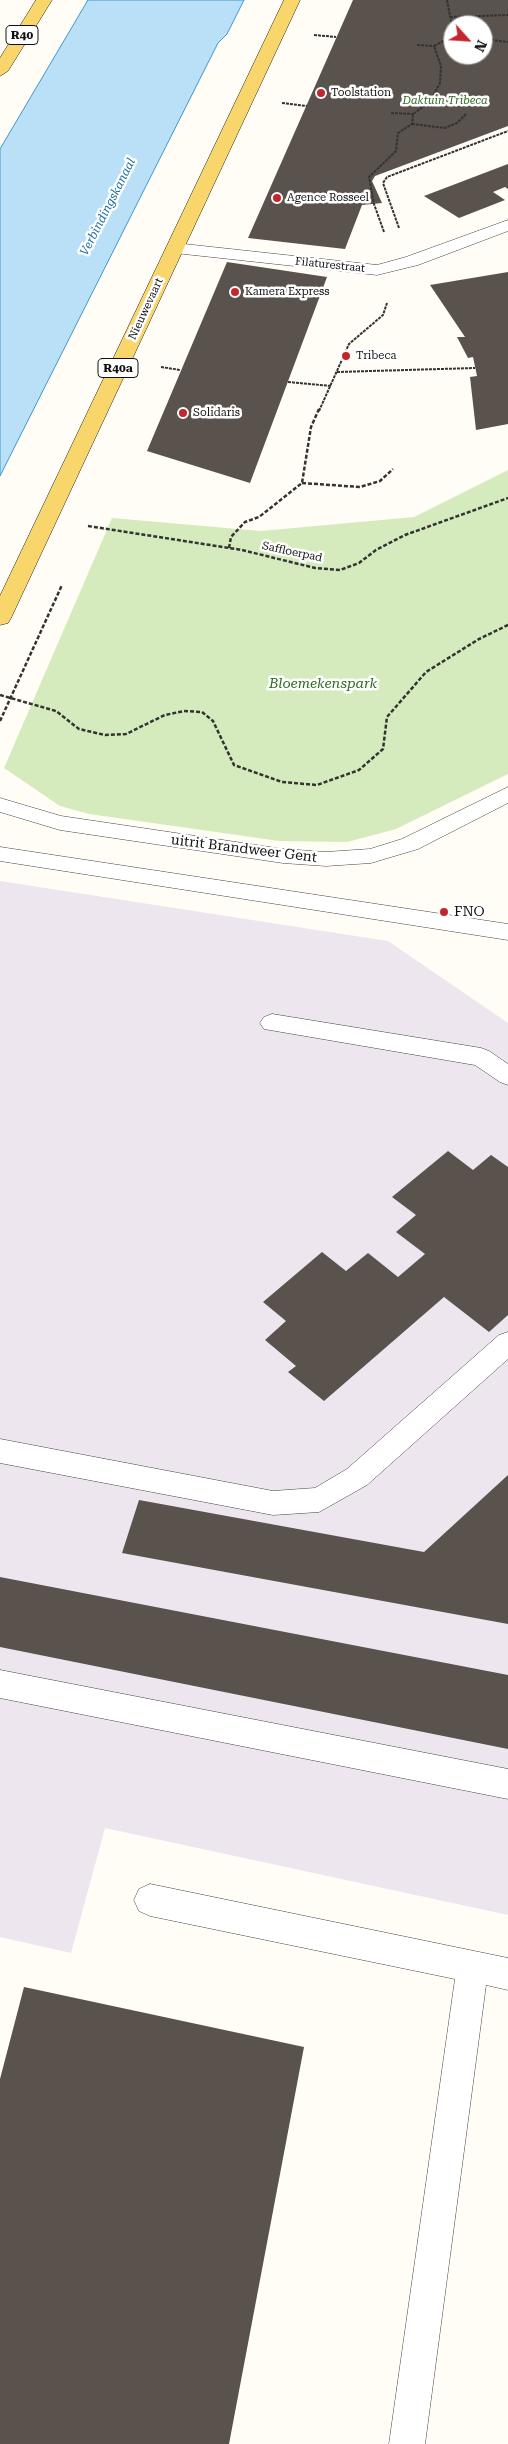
<!DOCTYPE html>
<style>
body{margin:0}
#map{position:relative;width:508px;height:2444px;overflow:hidden;background:#fffdf5;font-family:"Roboto Serif",serif}
canvas{display:block}
.north{position:absolute;left:443px;top:15px;width:50px;height:50px;box-sizing:border-box;background:#fff;border:1px solid #a0a0a0;border-radius:50%;rotate:116deg;font-size:14px;font-weight:700;line-height:20px;text-align:center;color:#111}
.north::after{content:'';display:block;margin:auto;width:18px;height:22px;background:#c4262e;clip-path:polygon(50% 0,100% 100%,50% 72%,0 100%)}
</style>
<div id="map">
<canvas width="508" height="2444"></canvas>
<div class="north">N</div>
</div>
<script>
const ctx = document.querySelector('canvas').getContext('2d');
ctx.lineJoin = 'round';
function fill(path, color) { ctx.fillStyle = color; ctx.fill(path, 'evenodd'); }
const toPath = rows => new Path2D(rows.map(r => 'M' + r).join(''));
function strokePath(path, color, width, dash) { ctx.strokeStyle = color; ctx.lineWidth = width; ctx.lineCap = dash ? 'butt' : 'round'; ctx.setLineDash(dash || []); ctx.stroke(path); }
function write(font, color, halo, rows, align = 'center') {
  ctx.font = font + ' "Roboto Serif",serif'; ctx.lineWidth = 5; ctx.setLineDash([]); ctx.textBaseline = 'middle'; ctx.strokeStyle = halo; ctx.fillStyle = color; for (const [text, x, y, turn = 0] of rows) {
    ctx.save(); ctx.translate(x, y); ctx.rotate((+turn || 0) * Math.PI / 180); ctx.textAlign = isNaN(turn) ? turn : align; if (halo) ctx.strokeText(text, 0, 0); ctx.fillText(text, 0, 0); ctx.restore();
  }
}
const industrial = toPath([
 [0,881,388,941,508,1023,508,1915,105,1828,71,1953,0,1937]
]);
const green = toPath([
 [508,470,508,774,396,829,347,842,279,841,89,814,60,806,4,768,112,518,261,531,414,517]
]);
const water = toPath([
 [88,0,244,0,227,34,218,43,0,476,0,149,88,0]
]);
const building = toPath([
 [353,0,508,0,508,126,375,176,372,181,382,203,362,205,345,249,248,238],
 [453,25,483,25,483,55,453,55],
 [508,164,508,189,505,187,493,192,505,200,459,218,424,196],
 [227,262,327,277,250,483,147,451],
 [508,272,508,424,476,430,470,377,477,376,473,357,468,358,457,337,465,337,430,285],
 [448,1151,473,1170,491,1155,508,1167,508,1315,489,1332,444,1297,324,1401,288,1372,296,1366,265,1340,286,1321,263,1302,322,1252,346,1271,368,1253,398,1277,425,1254,396,1232,416,1215,392,1197],
 [508,1475,508,1624,122,1553,139,1500,424,1552],
 [0,1577,508,1675,508,1749,0,1647],
 [24,1987,304,2047,229,2444,0,2444,0,2079]
]);
const pathFar1 = toPath([
 [447,0,453,31],
 [450,17,508,15],
 [314,35,336,37],
 [483,39,508,42],
 [417,45,434,46],
 [282,103,307,106],
 [391,113,413,114],
 [412,124,445,128,457,123,466,114],
 [399,228,383,183,387,177,508,131],
 [384,232,374,204,369,177,396,151,398,133,412,124,413,114,430,102,440,83,441,66,434,46,453,36],
 [161,367,180,370],
 [337,372,475,368],
 [288,382,331,386],
 [319,411,349,344,383,315,387,303]
]);
const path = toPath([
 [302,483,360,487,380,481,393,469],
 [88,526,242,550,315,568,340,570,359,563,376,550,405,535,508,498],
 [229,548,231,537,245,522,259,517,302,483,311,427,319,409],
 [0,695,56,711,79,729,105,735,126,734,165,715,184,711,202,712,213,721,234,765,282,782,317,785,359,770,383,749,387,717,426,672,479,639,508,625],
 [0,721,62,585]
]);
const lane = toPath([
 [508,787,508,803,418,849,371,863,326,866,283,863,60,830,0,812,0,798,61,816,283,849,326,852,370,849,402,839,508,787],
 [0,847,508,924,508,940,0,861,0,847],
 [272,1014,481,1048,489,1051,508,1064,508,1085,500,1082,475,1065,264,1029,260,1023,264,1017,272,1014],
 [508,1332,508,1359,367,1485,319,1512,273,1515,0,1463,0,1439,273,1491,315,1488,347,1469,499,1335,508,1332],
 [0,1670,508,1769,508,1799,0,1698,0,1670],
 [150,1884,508,1958,508,1990,486,1985,425,2444,389,2444,455,1979,150,1916,139,1911,134,1900,139,1889,150,1884]
]);
const street = toPath([
 [508,220,508,231,418,265,377,275,175,253,169,252,166,248,169,244,175,243,377,265,406,257,508,220]
]);
const primary = toPath([
 [36,0,52,0,8,71,0,76,0,58,36,0],
 [284,0,300,0,11,618,8,623,0,625,0,596,284,0]
]);
const markers = [
 [321,93,5,"#c4262e"],
 [277,198,5,"#c4262e"],
 [235,292,5,"#c4262e"],
 [346,356,5,"#c4262e"],
 [183,413,5,"#c4262e"],
 [444,912,5,"#c4262e"]
];
const farPoinames = [
 ["Toolstation",331,93],
 ["Agence Rosseel",287,198],
 ["Kamera Express",245,292],
 ["Tribeca",356,356],
 ["Solidaris",193,413]
];
const farParknames = [
 ["Daktuin Tribeca",445,101]
];
const farStreetnames = [
 ["Filaturestraat",330,265,6],
 ["Nieuwevaart",146,309,-65],
 ["Saffloerpad",292,552,12]
];
const shields = [
 [22,35,32],
 [118,368,40]
];
const shieldNames = [
 ["R40",22,35],
 ["R40a",118,368]
];
const farWaternames = [
 ["Verbindingskanaal",108,207,-63]
];
const parkNames = [
 ["Bloemekenspark",323,684]
];
const streetNames = [
 ["uitrit Brandweer Gent",244,849,7]
];
const poiNames = [
 ["FNO",454,912]
];
fill(industrial, '#eee6ef');
fill(green, '#d5ebbd');
fill(water, '#b9e0f7');
strokePath(water, '#3f96cf', 1);
fill(building, '#5a524d');
strokePath(lane, '#444', 1);
strokePath(street, '#444', 1);
strokePath(primary, '#222', 1);
strokePath(pathFar1, '#333', 2, [3, 1]);
strokePath(path, '#333', 2.5, [4, 2]);
fill(lane, '#fff');
fill(street, '#fff');
fill(primary, '#f9d66b');
for (const [x, y, r, color] of markers) { const dot = new Path2D(); dot.arc(x, y, r, 0, 2 * Math.PI); ctx.fillStyle = color; ctx.fill(dot); strokePath(dot, '#fff', 2); }
write('11px', '#111', '#fff', farPoinames, 'left');
write('italic 11px', '#2f6b1f', '#fff', farParknames);
write('11px', '#111', '#fff', farStreetnames);
for (const [x, y, w] of shields) { const box = new Path2D(); box.roundRect(x - w / 2, y - 9.5, w, 19, 4); ctx.fillStyle = '#fff'; ctx.fill(box); strokePath(box, '#111', 1); }
write('bold 12px', '#111', null, shieldNames);
write('italic 12px', '#1768a6', '#fff', farWaternames);
write('italic 14px', '#2f6b1f', '#fff', parkNames);
write('14px', '#111', '#fff', streetNames);
write('14px', '#111', '#fff', poiNames, 'left');
</script>
